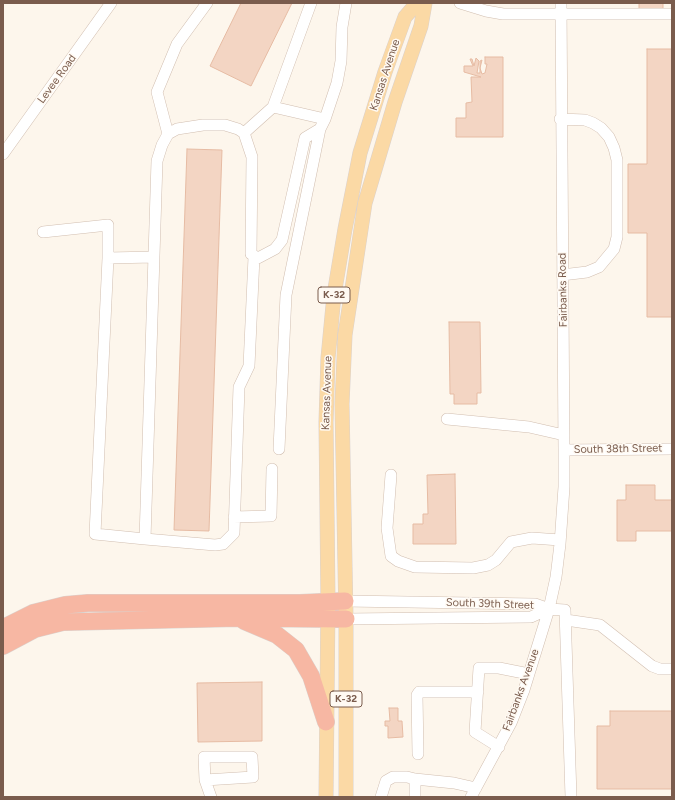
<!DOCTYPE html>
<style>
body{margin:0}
#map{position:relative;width:675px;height:800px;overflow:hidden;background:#fdf6ec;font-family:Figtree,sans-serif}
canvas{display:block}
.frame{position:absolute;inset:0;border:4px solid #7a5c4d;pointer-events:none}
</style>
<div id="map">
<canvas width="675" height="800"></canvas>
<div class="frame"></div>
</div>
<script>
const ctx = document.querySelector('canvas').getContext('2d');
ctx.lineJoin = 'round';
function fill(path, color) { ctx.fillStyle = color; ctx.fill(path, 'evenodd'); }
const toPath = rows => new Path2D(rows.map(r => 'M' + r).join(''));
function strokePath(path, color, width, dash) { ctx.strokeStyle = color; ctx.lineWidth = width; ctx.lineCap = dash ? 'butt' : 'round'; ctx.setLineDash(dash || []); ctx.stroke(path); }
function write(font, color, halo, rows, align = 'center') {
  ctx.font = font + ' Figtree,sans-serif'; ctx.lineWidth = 3; ctx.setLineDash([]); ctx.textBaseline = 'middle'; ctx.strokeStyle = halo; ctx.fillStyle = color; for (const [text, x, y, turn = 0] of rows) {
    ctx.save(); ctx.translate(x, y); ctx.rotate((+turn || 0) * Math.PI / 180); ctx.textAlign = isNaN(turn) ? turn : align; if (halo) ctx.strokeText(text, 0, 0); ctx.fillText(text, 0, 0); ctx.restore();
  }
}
const building = toPath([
 [241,3,292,3,251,86,210,66,241,3],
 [639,3,663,3,663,9,639,9,639,3],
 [647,49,672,49,672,317,647,317,647,233,628,233,628,164,647,164,647,49],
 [485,57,503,57,503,137,456,137,456,118,466,118,466,103,472,102,471,77,481,77,464,72,464,66,473,66,470,59,472,59,474,66,476,58,479,61,477,73,480,73,480,61,482,60,480,68,482,74,485,73,487,64,485,64,485,57],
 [187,149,222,150,209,531,174,530,187,149],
 [449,322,480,322,481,393,477,393,477,404,454,404,454,394,450,394,449,322],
 [455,474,456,544,413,544,413,524,423,524,423,514,428,514,427,475,455,474],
 [626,485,655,485,655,500,672,500,672,531,636,531,636,541,617,541,617,500,626,500,626,485],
 [262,682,262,741,198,742,197,683,262,682],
 [389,708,398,708,398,721,402,721,403,737,388,738,388,726,385,726,385,721,390,721,389,708],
 [610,711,672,711,672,789,597,789,597,726,610,726,610,711]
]);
const minor = toPath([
 [460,3,486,11,503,14,672,14],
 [273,107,325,119],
 [560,119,585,120,593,123,601,128,609,137,614,148,617,160,617,237,614,249,599,267,587,272,562,275],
 [244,133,273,107,311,3],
 [168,134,157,92,177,44,207,3],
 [3,154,111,3],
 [43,232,108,225,108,258],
 [254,257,249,366,239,387,234,533,223,544,215,545,145,539,157,161,162,145,168,134,177,129,203,125,225,125,238,129,244,133,252,157,251,254,258,258,275,249,282,240,305,138,320,129,325,119,337,83,341,61,342,27,346,3],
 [447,419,529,427,564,435],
 [279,449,286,295,320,129],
 [564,450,672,449],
 [391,475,387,528,391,556,398,561,415,567,473,568,488,565,496,560,511,542,532,538,560,540],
 [234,517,271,516,272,469],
 [145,539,95,534,108,258,154,257],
 [345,601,535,604,549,609,565,610,571,797],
 [346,619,531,617,549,609],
 [566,620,600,625,652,666,660,669,672,669],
 [499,747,475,732,479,668,499,668,529,674],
 [418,754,417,695,419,692,478,692],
 [415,779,415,797],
 [205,780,253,777,252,757,204,757,205,780,211,797],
 [381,797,386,781,393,777,407,777,415,779,454,783,476,788],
 [471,797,511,723,524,690,549,609,556,577,560,544,564,487,564,450,561,3]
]);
const major = toPath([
 [326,797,328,602,326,422,328,358,334,295,345,229,360,153,385,72,405,17,417,3],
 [346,797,346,619,342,404,345,335,365,203,395,102,421,26,425,3]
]);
const highway = toPath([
 [244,621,277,635,296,650,311,676,326,722],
 [3,628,33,613,65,605,88,603,300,603,345,601],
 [3,646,35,629,63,622,237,618,346,619]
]);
const shields = [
 [334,295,32],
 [346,699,32]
];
const shieldNames = [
 ["K-32",334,295],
 ["K-32",346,699]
];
const streetNames = [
 ["Kansas Avenue",385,75,-72],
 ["Levee Road",57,79,-54],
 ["Fairbanks Road",563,290,-91],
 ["Kansas Avenue",327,393,-88],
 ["South 38th Street",618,449,-1],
 ["South 39th Street",490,604,2],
 ["Fairbanks Avenue",521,690,-70]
];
fill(building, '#f3d5c3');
strokePath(building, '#e6bba3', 1);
strokePath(minor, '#d1beb0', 12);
strokePath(major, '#dad1cd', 15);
strokePath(highway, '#dad1cd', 18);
strokePath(minor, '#fff', 11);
strokePath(major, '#fbd9a5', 14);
strokePath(highway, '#f7b7a3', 17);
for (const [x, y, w] of shields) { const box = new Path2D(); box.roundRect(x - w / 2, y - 8, w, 16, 3); ctx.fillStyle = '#fffaf3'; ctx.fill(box); strokePath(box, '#7a5c4d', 1); }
write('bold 10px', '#7a5c4d', null, shieldNames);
write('11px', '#7a5c4d', '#fffaf3', streetNames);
</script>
